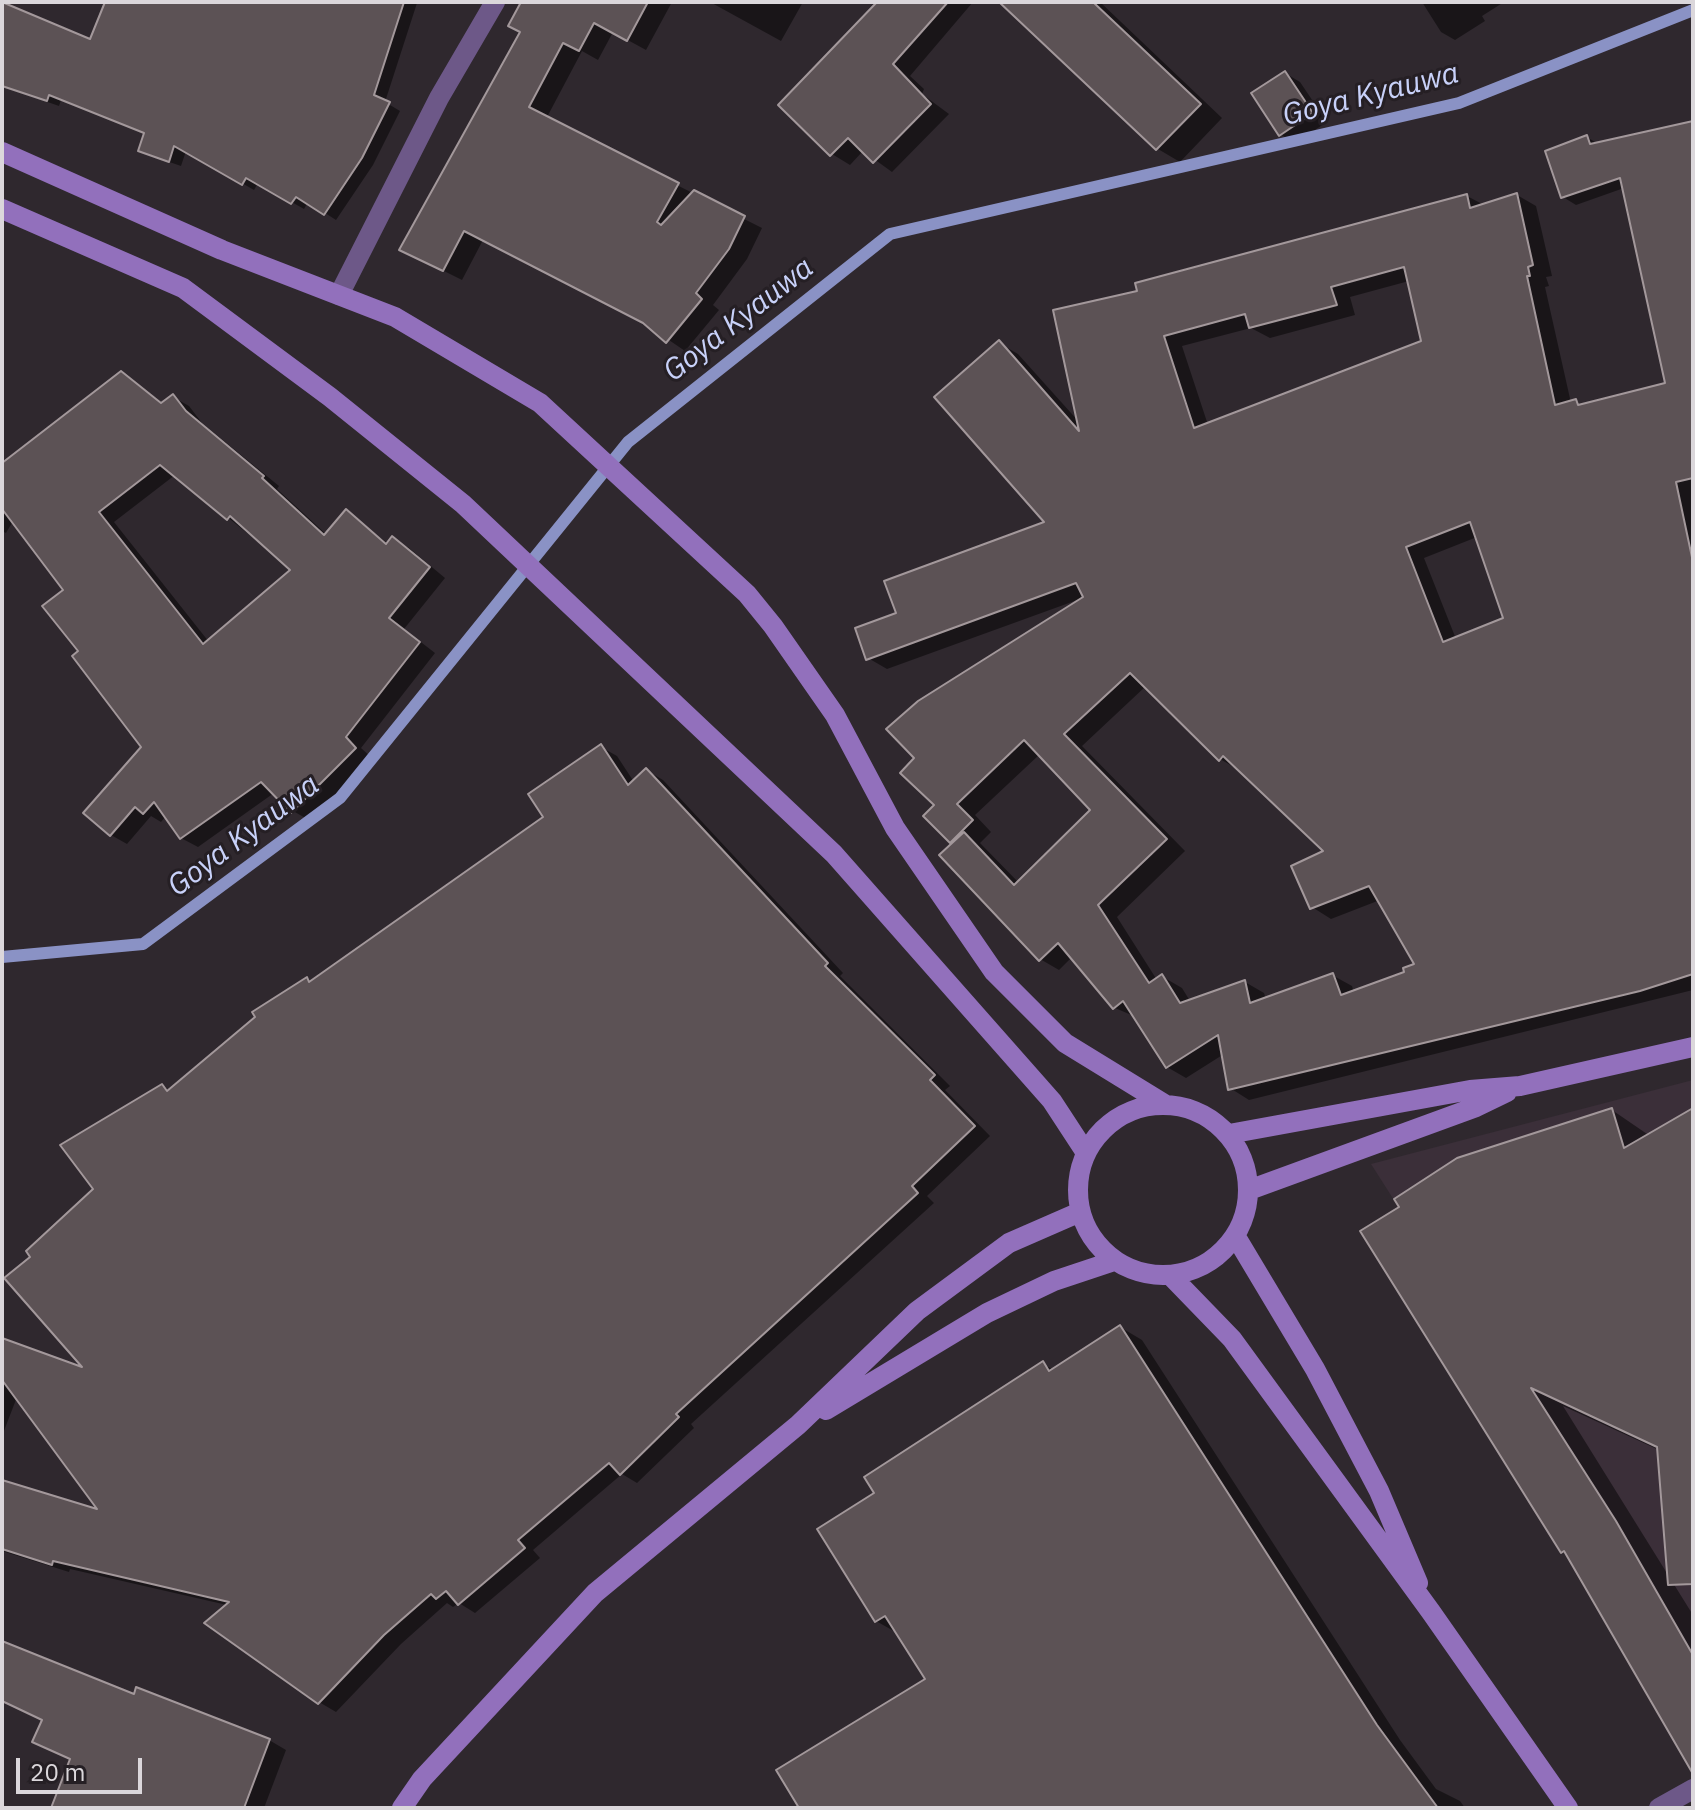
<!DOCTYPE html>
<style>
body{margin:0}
#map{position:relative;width:1695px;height:1810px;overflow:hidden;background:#2f282e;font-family:"IBM Plex Sans",sans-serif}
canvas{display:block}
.frame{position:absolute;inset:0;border:4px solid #dbd7db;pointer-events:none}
.scale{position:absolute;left:16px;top:1758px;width:126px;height:36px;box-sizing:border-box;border:4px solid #dbd7db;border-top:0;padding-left:10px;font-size:24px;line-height:28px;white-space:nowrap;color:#dbd7db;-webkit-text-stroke:6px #251f24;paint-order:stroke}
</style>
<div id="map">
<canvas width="1695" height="1810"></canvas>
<div class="frame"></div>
<div class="scale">20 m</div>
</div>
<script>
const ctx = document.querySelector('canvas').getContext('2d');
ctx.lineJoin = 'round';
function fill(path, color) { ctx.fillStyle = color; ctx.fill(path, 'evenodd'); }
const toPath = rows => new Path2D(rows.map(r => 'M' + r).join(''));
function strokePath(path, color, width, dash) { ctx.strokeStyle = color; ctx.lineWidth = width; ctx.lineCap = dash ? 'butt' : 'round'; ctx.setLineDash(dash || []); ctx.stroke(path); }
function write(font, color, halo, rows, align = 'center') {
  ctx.font = font + ' "IBM Plex Sans",sans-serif'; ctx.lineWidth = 6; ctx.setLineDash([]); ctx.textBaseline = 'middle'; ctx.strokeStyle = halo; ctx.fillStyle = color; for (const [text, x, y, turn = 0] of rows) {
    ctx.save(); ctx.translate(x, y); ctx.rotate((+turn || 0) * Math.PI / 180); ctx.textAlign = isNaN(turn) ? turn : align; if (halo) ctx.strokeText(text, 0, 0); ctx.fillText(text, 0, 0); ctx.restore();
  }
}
const built = toPath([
 [1693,1080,1693,1668,1371,1164]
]);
const shadow = toPath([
 [108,2,421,2,417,3,385,102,400,111,373,165,336,220,308,202,304,209,258,183,254,190,186,151,181,166,152,156,140,150,146,134,61,100,59,106,2,86,2,48,92,42],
 [524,2,672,2,646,50,613,32,598,60,582,51,546,119,762,228,747,259,713,305,719,310,685,351,647,325,483,240,462,280,420,259,523,32],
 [710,2,803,2,781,41],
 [877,2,973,2,910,76,924,89,922,94,949,114,892,172,863,151,850,165,832,154],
 [1002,2,1100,2,1222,118,1180,162,1158,149],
 [1422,2,1504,2,1482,16,1485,21,1455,40,1441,32],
 [1285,73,1300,82,1327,122,1295,143,1280,134],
 [1693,123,1693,367,1624,188,1576,205,1563,197,1587,137,1598,144],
 [1517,195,1536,206,1552,276,1546,277,1549,286,1545,287,1571,403,1584,406,1693,378,1693,990,1249,1100,1230,1088,1224,1054,1186,1078,1167,1067,1136,1017,1115,1008,1072,957,1059,970,1040,959,951,842,937,805,1080,599,887,669,868,658,899,614,1047,523,999,343,1018,354,1080,423,1139,292,1467,196,1484,205],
 [1409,281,1423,343,1208,425,1182,346,1251,328,1270,338,1355,315,1350,297],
 [1477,537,1506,619,1456,639,1424,558],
 [1146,686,1220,759,1239,770,1326,852,1312,907,1331,919,1380,900,1416,965,1407,974,1354,993,1352,986,1332,975,1266,999,1264,993,1245,982,1190,1001,1182,988,1163,977,1157,980,1117,917,1185,851,1082,746],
 [1040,754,1093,810,1019,883,980,843,991,832,975,815],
 [122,373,164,404,173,397,189,406,202,423,279,486,277,489,327,535,346,512,389,544,393,539,409,548,445,578,404,629,435,653,361,748,372,758,309,820,293,811,274,793,198,847,181,838,166,816,161,822,151,816,127,844,111,835,144,747,81,651,65,590,13,521,6,533,2,531,2,466],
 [175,475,293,570,209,642,114,522],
 [601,747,617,756,634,782,646,770,663,780,843,973,840,976,950,1086,945,1090,990,1136,927,1196,934,1203,691,1424,694,1428,637,1483,622,1474,533,1550,540,1558,475,1613,459,1603,453,1607,447,1603,401,1644,336,1712,319,1702,227,1605,70,1569,69,1572,2,1551,2,1482,103,1513,17,1397,2,1436,2,1340,89,1371,33,1257,95,1190,162,1086,170,1091,307,980,312,982,546,817],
 [1612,1110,1650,1136,1693,1110,1693,1573,1659,1450,1563,1406,1693,1615,1693,1770,1568,1555,1562,1552,1363,1232],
 [1120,1327,1142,1340,1400,1740,1436,1789,1460,1801,1465,1808,802,1808,928,1680,899,1634,876,1621,877,1494,1043,1364,1054,1370],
 [2,1659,135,1696,269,1740,286,1750,264,1808,53,1808,72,1760,35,1741,43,1720,2,1701]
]);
const stream = toPath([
 [2,957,143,944,340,798,628,442,890,234,1459,103,1693,10]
]);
const building = toPath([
 [2,2,90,39,105,2,404,2,374,95,390,102,362,158,324,215,296,197,291,204,246,178,242,185,174,146,169,162,138,151,144,133,49,95,47,101,2,86,2,2],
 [521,2,648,2,627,41,594,23,579,51,563,43,529,107,679,183,657,222,661,225,694,190,745,216,729,249,696,293,702,299,666,343,643,323,464,231,443,271,399,250,520,32,508,26,521,2],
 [877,2,948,2,893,64,931,104,873,163,848,138,830,156,778,105,877,2],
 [999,2,1093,2,1201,104,1156,150,999,2],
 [1285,71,1313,113,1279,136,1251,93,1285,71],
 [1693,121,1693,478,1676,482,1693,562,1693,974,1640,991,1228,1090,1218,1035,1166,1068,1123,1001,1113,1009,1058,943,1039,961,939,855,964,832,1014,885,1090,810,1024,740,957,804,973,820,950,843,923,816,934,805,900,773,914,758,886,729,918,701,1083,597,1076,583,866,660,855,628,896,613,884,581,1044,522,934,397,999,340,1079,431,1053,310,1137,291,1135,283,1467,194,1470,208,1517,193,1533,265,1528,267,1530,276,1527,276,1555,405,1576,399,1578,405,1665,383,1620,178,1561,198,1545,151,1587,135,1590,144,1693,121],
 [1404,267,1421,341,1194,428,1164,336,1245,314,1249,328,1337,305,1331,287,1404,267],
 [1470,522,1503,618,1443,642,1406,547,1470,522],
 [1130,673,1219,761,1223,756,1323,851,1291,866,1310,909,1369,886,1414,964,1403,968,1404,972,1341,995,1333,973,1250,1003,1245,980,1180,1003,1162,974,1149,983,1098,905,1167,839,1064,734,1130,673],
 [121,371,161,403,173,394,186,411,264,476,262,478,324,535,346,509,386,544,392,536,430,567,389,618,420,642,346,737,356,748,291,813,261,782,180,839,154,802,143,814,135,807,110,836,83,813,141,747,72,656,78,651,42,606,63,590,2,509,2,463,121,371],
 [160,465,227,520,230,516,290,570,203,644,99,512,160,465],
 [601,744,628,785,646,768,828,963,825,966,935,1075,930,1080,975,1126,912,1186,918,1193,676,1414,679,1417,620,1475,609,1463,518,1540,525,1548,458,1605,446,1591,436,1599,431,1594,384,1635,318,1704,204,1623,229,1602,53,1561,52,1565,2,1549,2,1480,97,1509,2,1380,2,1338,82,1367,4,1278,30,1257,26,1251,93,1189,60,1145,162,1084,167,1091,255,1017,252,1012,307,977,309,982,543,817,528,794,601,744],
 [1612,1108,1624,1148,1693,1108,1693,1584,1668,1585,1657,1447,1531,1388,1616,1521,1693,1655,1693,1774,1564,1551,1561,1553,1360,1231,1399,1207,1394,1199,1457,1158,1612,1108],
 [1120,1325,1377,1725,1438,1808,799,1808,776,1770,925,1679,885,1616,875,1622,817,1529,874,1493,864,1477,1043,1361,1049,1371,1120,1325],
 [2,1641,134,1694,136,1687,270,1739,244,1808,51,1808,70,1759,32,1742,42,1720,2,1701,2,1641]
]);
const service = toPath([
 [1659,1808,1693,1789]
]);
const minor = toPath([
 [339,295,439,98,495,2]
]);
const secondary = toPath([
 [2,152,222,250,395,317,540,403,747,594,773,626,835,715,895,828,994,972,1065,1043,1166,1105],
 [2,209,183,288,330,397,463,504,834,854,1052,1101,1086,1153],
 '1078 1190a85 85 0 1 1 170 0a85 85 0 1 1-170 0Z',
 [1229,1134,1470,1090,1520,1086,1693,1047],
 [1249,1190,1476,1107,1507,1092],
 [1236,1237,1315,1369,1379,1491,1418,1583],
 [1171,1276,1232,1339,1431,1612,1568,1808],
 [826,1410,987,1313,1054,1281,1114,1261],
 [402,1808,422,1779,595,1593,798,1425,917,1311,1009,1243,1080,1212]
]);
const waterNames = [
 ["Goya Kyauwa",1371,95,-14],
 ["Goya Kyauwa",739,320,-38],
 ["Goya Kyauwa",244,836,-37]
];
fill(built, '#3b2f39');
fill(shadow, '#0007');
strokePath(stream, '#8a92c5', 12);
fill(building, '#5c5255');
strokePath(building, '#a3989b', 2);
strokePath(service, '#6d5888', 20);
strokePath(minor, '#6d5888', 20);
strokePath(secondary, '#9270bc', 20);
write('italic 30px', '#c8d1f9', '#251f24', waterNames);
</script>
